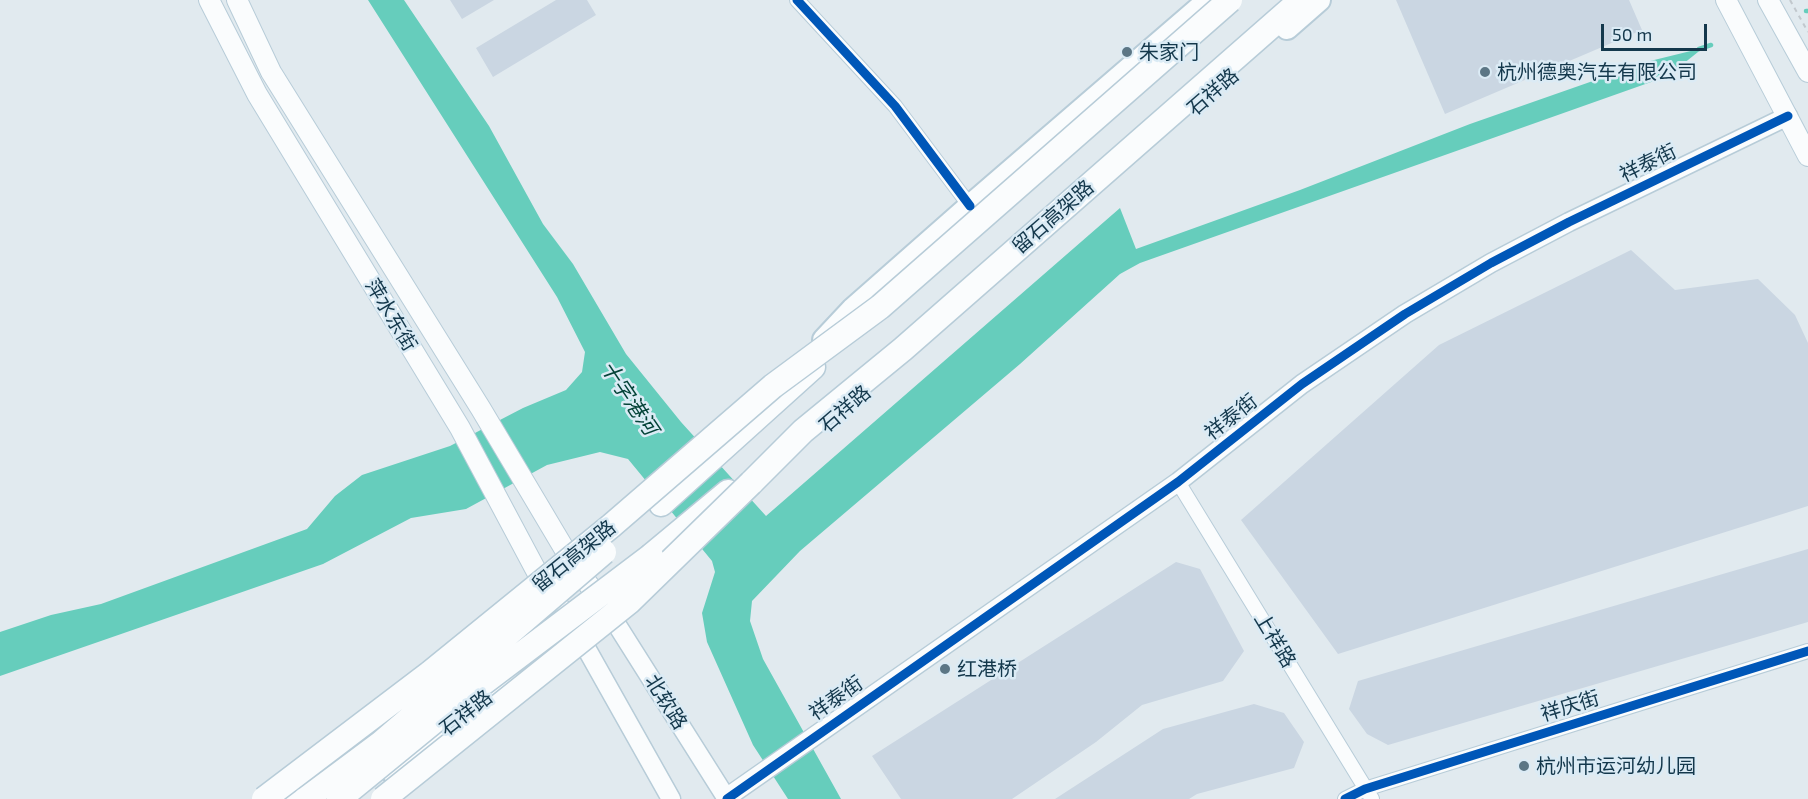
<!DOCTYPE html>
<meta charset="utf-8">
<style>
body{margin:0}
#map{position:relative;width:1808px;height:799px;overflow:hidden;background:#e1eaef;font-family:"Exo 2",sans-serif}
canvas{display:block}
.scale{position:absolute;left:1601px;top:24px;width:106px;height:27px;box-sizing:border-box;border:3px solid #14384c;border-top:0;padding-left:8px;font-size:18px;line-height:21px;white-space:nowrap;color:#14384c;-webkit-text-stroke:4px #dbebf5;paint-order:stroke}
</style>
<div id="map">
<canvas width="1808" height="799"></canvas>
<div class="scale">50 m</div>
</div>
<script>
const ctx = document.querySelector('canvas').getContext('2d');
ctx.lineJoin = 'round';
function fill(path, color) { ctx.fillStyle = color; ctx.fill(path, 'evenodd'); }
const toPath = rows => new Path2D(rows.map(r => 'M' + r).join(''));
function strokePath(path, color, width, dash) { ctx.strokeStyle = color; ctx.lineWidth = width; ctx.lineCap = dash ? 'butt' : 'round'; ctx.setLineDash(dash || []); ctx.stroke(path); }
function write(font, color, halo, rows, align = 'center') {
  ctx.font = font + ' "Exo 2","Noto Sans SC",sans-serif'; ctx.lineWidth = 5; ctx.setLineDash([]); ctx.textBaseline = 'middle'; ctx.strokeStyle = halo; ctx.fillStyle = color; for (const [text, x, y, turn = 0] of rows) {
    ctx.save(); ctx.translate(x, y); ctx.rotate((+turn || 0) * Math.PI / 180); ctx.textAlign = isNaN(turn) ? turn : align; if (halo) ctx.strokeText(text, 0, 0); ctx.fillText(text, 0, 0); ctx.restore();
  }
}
const water = toPath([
 [368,0,404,0,489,126,543,224,573,264,626,354,681,422,766,516,1120,208,1136,249,1300,190,1470,124,1650,61,1703,48,1668,76,1140,263,1120,274,1020,364,800,551,752,601,750,621,763,659,841,799,788,799,753,745,707,642,702,613,715,572,712,561,628,459,600,452,547,465,466,509,411,518,323,564,0,676,0,632,51,615,101,604,307,529,335,496,362,475,450,446,523,408,566,390,582,372,585,352,557,297]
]);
const stream = toPath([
 [1806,11,1808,11],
 [1699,49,1711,45]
]);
const building = toPath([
 [450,0,494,0,462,19],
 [556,0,587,0,596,15,493,77,476,48],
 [1396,0,1629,0,1642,30,1445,114],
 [1631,250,1675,290,1758,279,1795,315,1808,343,1808,506,1338,654,1241,520,1439,345],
 [1808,549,1808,622,1388,745,1367,734,1349,709,1358,681],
 [1176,562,1200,569,1244,651,1223,681,1142,705,1096,742,1012,799,901,799,872,756],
 [1254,704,1284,713,1304,742,1294,768,1197,794,1189,799,1055,799,1163,729]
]);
const path = toPath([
 [1790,0,1808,32]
]);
const minor = toPath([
 [797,0,895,106,970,206],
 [1178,482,1372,799],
 [1345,799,1365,789,1808,651]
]);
const tertiary = toPath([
 [605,606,727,799],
 [576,630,671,799],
 [726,798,1178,482,1302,384,1405,314,1491,263,1569,222,1788,116]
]);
const secondary = toPath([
 [209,0,257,94,460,428,547,591,575,628],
 [237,0,271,72,481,409,575,567,605,606],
 [1726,0,1808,156],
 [1768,0,1808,72]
]);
const primary = toPath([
 [1287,28,1319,0],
 [824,340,853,309,970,206,1209,0],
 [392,771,625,591],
 [285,799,360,744,411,702]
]);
const trunk = toPath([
 [751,483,803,431,903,349,1301,0],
 [661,504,813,367],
 [651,556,728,492]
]);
const trunkBridge = toPath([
 [264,799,430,673,611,526,773,386,880,307,1230,0],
 [306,799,381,743,604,552],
 [339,799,454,705,651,556],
 [383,799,629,602,751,483]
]);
const cycleway = toPath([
 [797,0,895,106,970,206],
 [727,799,1178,482,1302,384,1405,314,1491,263,1569,222,1788,116],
 [1345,799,1365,789,1808,651]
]);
const markers = [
 [1127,52,6,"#5c7685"],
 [1485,72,6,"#5c7685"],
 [945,669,6,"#5c7685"],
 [1524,766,6,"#5c7685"]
];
const poiNames = [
 ["朱家门",1139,52],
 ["杭州德奥汽车有限公司",1497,72],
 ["红港桥",957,669],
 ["杭州市运河幼儿园",1536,766]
];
const streetNames = [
 ["石祥路",1213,92,-41],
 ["祥泰街",1648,163,-26],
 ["留石高架路",1053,217,-41],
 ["萍水东街",391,315,59],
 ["石祥路",845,409,-41],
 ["祥泰街",1231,417,-38],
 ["留石高架路",574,556,-39],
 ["上祥路",1275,640,59],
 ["祥泰街",836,698,-35],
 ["北软路",666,702,58],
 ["祥庆街",1570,706,-17],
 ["石祥路",466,713,-38]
];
const waterNames = [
 ["十字港河",629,398,56]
];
fill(water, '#66cdbc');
strokePath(stream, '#66cdbc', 4.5);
fill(building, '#cad6e2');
strokePath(minor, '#b7ccd8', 16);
strokePath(tertiary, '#b7ccd8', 21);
strokePath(secondary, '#b7ccd8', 22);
strokePath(primary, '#b7ccd8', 26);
strokePath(trunk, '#b7ccd8', 27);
strokePath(path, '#c1c8cd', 2, [4.5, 4.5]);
strokePath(minor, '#fafcfd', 14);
strokePath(tertiary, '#fafcfd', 18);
strokePath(secondary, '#fafcfd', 20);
strokePath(primary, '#fafcfd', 22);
strokePath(trunk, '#fafcfd', 24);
strokePath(trunkBridge, '#b7ccd8', 27, []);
strokePath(trunkBridge, '#fafcfd', 24);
strokePath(cycleway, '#0057b8', 9);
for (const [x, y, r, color] of markers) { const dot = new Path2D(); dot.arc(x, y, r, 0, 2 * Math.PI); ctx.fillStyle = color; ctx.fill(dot); strokePath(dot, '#dbebf5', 2); }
write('20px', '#14384c', '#dbebf5', poiNames, 'left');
write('20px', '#14384c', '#dbebf5', streetNames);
write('italic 21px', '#044338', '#dbebf5', waterNames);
</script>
